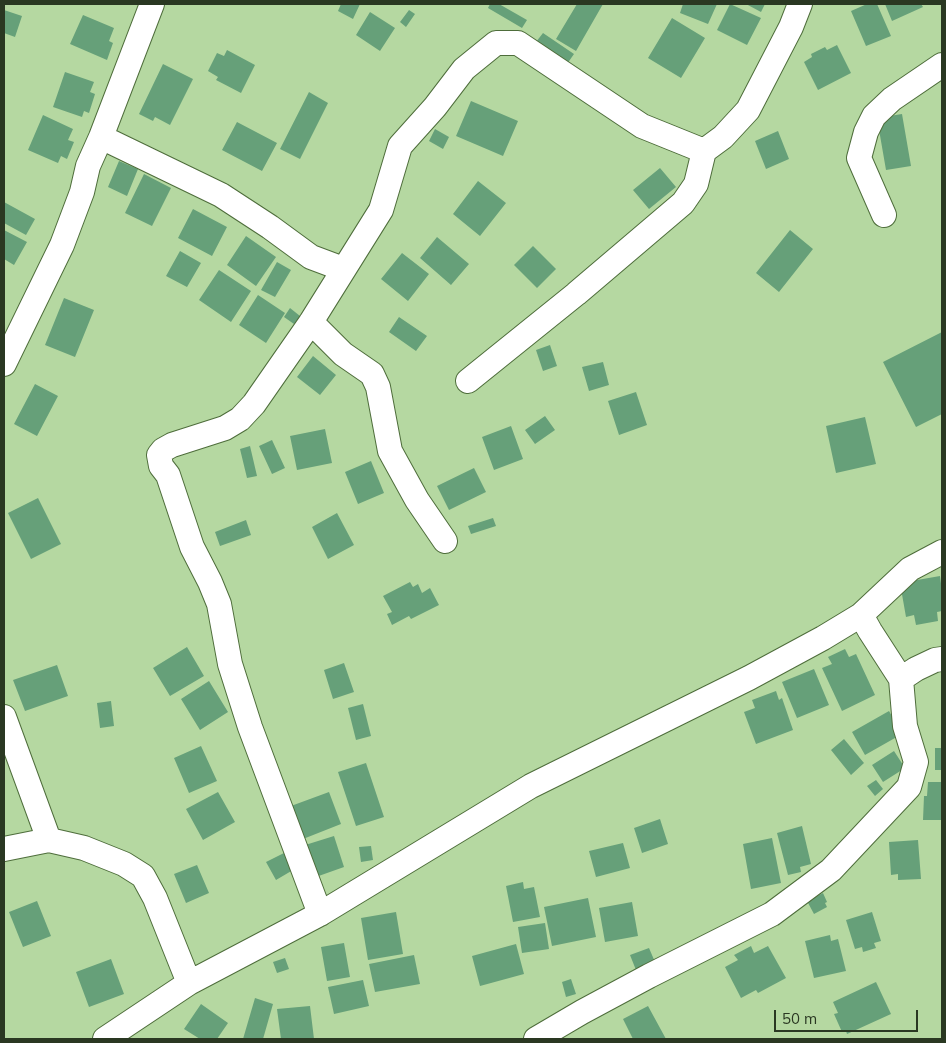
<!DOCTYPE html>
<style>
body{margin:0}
#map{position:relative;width:946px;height:1043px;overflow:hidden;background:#b5d8a1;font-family:Mulish,sans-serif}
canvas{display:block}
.frame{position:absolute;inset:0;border:5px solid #2a3822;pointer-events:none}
.scale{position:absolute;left:774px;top:1010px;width:144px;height:22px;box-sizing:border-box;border:2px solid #2a3822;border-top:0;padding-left:6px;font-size:15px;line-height:18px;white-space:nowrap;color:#2a3822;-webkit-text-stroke:4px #b5d8a1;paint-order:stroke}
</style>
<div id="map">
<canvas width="946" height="1043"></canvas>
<div class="frame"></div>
<div class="scale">50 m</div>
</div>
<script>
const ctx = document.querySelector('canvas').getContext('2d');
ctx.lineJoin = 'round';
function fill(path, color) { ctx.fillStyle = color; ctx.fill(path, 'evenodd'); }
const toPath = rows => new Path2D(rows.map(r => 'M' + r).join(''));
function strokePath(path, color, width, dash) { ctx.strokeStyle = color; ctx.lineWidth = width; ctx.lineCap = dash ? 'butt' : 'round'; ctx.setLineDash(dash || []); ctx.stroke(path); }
const building = toPath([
 [341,4,360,4,353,19,338,11],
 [490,4,499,4,527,20,522,28,488,8],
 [577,4,603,4,576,51,556,39],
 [683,4,717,4,708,24,680,13],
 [730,4,761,18,747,45,717,30],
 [746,4,765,4,761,12],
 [867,4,877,4,891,36,866,46,851,11],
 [885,4,921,4,923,7,892,21],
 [4,10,22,16,15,37,4,33],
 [409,10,415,14,406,27,400,22],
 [370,12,395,28,380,51,356,35],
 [83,15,114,28,109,41,113,43,107,60,70,44],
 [672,18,705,38,681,78,648,58],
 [543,33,574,54,567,64,536,42],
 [837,45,851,73,818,90,804,62,812,57,811,54,825,47,827,50],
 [227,50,255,65,241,93,216,80,218,77,208,71,217,53,224,56],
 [163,64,193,79,170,125,155,117,153,121,139,114],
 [65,72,94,82,90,92,95,94,89,113,84,111,82,117,53,107],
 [309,92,328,103,300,159,280,149],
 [471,101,518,121,503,156,456,136],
 [902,114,911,166,886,170,877,118],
 [43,115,73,129,68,140,74,142,67,159,61,156,58,163,28,150],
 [237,122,277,143,262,171,222,150],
 [435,129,449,137,443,149,429,141],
 [778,131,789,159,766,169,755,141],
 [119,161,138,169,127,196,108,187],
 [660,168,676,187,649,209,633,190],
 [144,174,171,188,152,226,125,213],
 [478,181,506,203,480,236,453,214],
 [4,202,35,219,26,235,4,223],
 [193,209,227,227,212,256,178,238],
 [4,230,27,242,14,265,4,259],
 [790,230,813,249,779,292,756,273],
 [246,236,276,257,256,286,227,265],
 [437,237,469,264,451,285,420,258],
 [533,246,556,269,537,288,514,265],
 [180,251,201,263,187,287,166,276],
 [402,253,429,274,408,301,381,279],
 [277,262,291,270,275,297,261,290],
 [219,270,251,291,231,322,199,300],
 [258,295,285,313,266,343,239,325],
 [64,298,94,310,75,357,45,345],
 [290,308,300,316,294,324,284,317],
 [399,317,427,336,416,351,389,332],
 [942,332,942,414,916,427,883,362],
 [550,345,557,366,543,371,536,350],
 [313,356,336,375,320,395,297,377],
 [603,362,609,385,589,391,582,367],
 [35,384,58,396,37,436,14,424],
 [636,392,647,425,619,435,608,401],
 [545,416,555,430,535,444,525,430],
 [865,417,876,464,836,473,826,426],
 [511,426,523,459,494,470,482,437],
 [325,429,332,463,297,470,290,436],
 [272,440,285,468,272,474,259,446],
 [250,446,257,476,247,478,240,449],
 [371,461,384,493,358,504,345,472],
 [474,468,486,492,449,510,437,486],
 [38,498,61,544,31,559,8,513],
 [337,513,354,545,328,559,312,527],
 [493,518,496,526,471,534,468,526],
 [246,520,251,535,220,546,215,532],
 [940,576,942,591,942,611,937,612,938,621,916,625,914,615,906,617,900,583],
 [410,582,413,587,418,584,422,593,430,588,439,605,411,619,409,616,392,625,387,614,392,612,383,596],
 [187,647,204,676,170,696,153,668],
 [845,649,849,657,856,654,875,695,842,711,822,668,832,664,828,657],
 [344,663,354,692,333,699,324,670],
 [57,665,68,696,25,711,13,680],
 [814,669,829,705,797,718,782,682],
 [209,681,228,712,200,730,181,699],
 [776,691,779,700,782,698,793,730,756,744,744,712,755,708,752,700],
 [111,701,114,726,100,728,97,703],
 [363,704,371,736,356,740,348,708],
 [889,711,902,734,865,755,852,732],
 [844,739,864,763,851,775,831,750],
 [201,746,217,781,189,793,174,758],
 [935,748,942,748,942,770,935,770],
 [894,751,905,768,883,782,872,765],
 [366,763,384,817,356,826,338,772],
 [876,780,883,789,875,796,867,786],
 [928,782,942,782,942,820,923,820,924,796,927,796],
 [218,792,235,822,203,840,186,809],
 [329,792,341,824,303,839,291,806],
 [660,819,668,844,642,853,634,828],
 [802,826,811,864,800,867,801,872,788,875,777,833],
 [334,836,344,867,313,878,302,846],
 [772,838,781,883,751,889,743,844],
 [918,840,921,879,898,880,898,874,891,875,889,842],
 [623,843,630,868,596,877,589,851],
 [371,846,373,860,361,862,359,847],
 [284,853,293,870,276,880,266,862],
 [197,865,209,893,186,903,174,874],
 [523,882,524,889,534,887,540,917,513,922,506,886],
 [823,893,827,902,825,903,827,907,814,914,807,901],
 [588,898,596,937,552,946,544,907],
 [37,901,51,936,23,947,9,912],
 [632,902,638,936,605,942,599,908],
 [396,912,403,954,368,960,361,918],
 [872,912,881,941,874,943,876,948,863,952,862,947,855,949,846,920],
 [545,923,549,949,522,953,518,927],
 [830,935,831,941,838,939,846,971,814,978,805,941],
 [344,943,350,977,327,981,321,947],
 [516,944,524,974,480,986,472,956],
 [751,946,754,953,768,946,786,978,758,993,756,990,741,998,725,967,738,960,734,955],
 [649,948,655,962,636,970,630,955],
 [414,955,420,984,375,992,369,964],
 [285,958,289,969,277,973,273,962],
 [111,959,124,994,89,1007,76,972],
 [571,979,576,994,566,997,562,982],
 [363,980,369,1006,334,1014,328,987],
 [876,982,891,1014,847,1034,846,1031,842,1032,834,1014,838,1013,833,1002],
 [255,998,273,1004,263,1039,243,1039],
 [201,1004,228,1023,217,1039,200,1039,184,1029],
 [310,1006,314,1039,281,1039,277,1009],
 [648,1006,666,1039,633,1039,623,1019]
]);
const street = toPath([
 [101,137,221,195,270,227,311,257,343,269],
 [884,215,859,158,866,132,874,116,892,99,942,65],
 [311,322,343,354,372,374,378,387,390,451,417,500,445,541],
 [4,364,62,245,82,192,88,166,101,137,152,4],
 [468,381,576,294,683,203,696,184,704,151,723,137,748,110,791,27,800,4],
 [861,615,870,631,901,679],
 [4,717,49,840],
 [4,849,49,840,84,848,124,864,143,876,155,898,189,983],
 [320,914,250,727,230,664,219,604,210,582,192,547,168,475,161,466,159,455,163,450,172,445,225,428,240,419,254,404,311,322,381,210,400,146,435,107,464,69,496,43,518,43,642,126,704,151],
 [105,1039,189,983,320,914,531,786,749,678,823,638,861,615,910,569,942,552],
 [536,1039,582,1012,649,976,772,914,831,870,909,787,916,762,905,726,901,679,916,669,935,660,942,659]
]);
fill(building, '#66a079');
strokePath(street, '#4e6d3b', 26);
strokePath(street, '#fff', 24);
</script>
